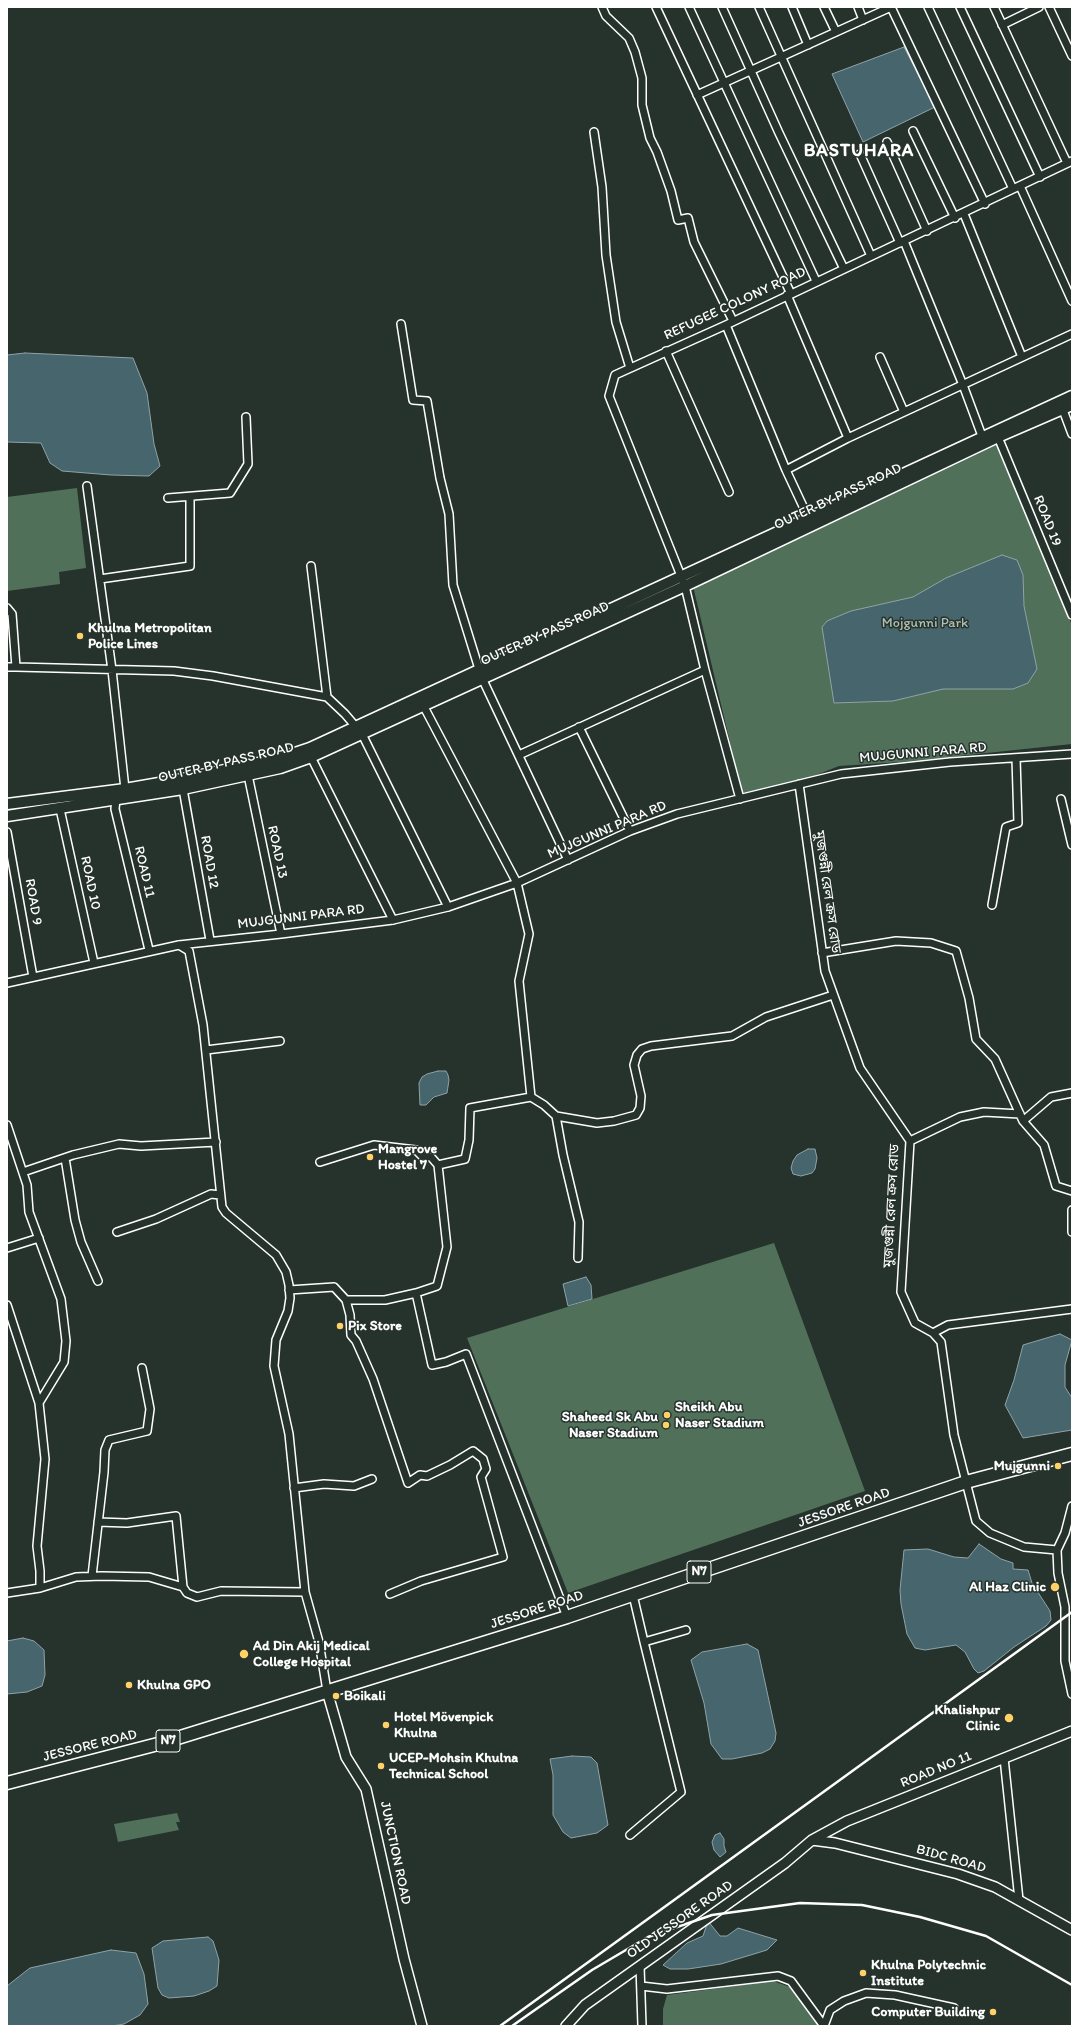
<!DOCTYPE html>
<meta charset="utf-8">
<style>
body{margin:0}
#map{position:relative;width:1079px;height:2033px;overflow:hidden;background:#26332d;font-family:Itim,sans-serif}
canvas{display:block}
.frame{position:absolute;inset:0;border:8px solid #fff;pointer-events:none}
</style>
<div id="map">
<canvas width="1079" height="2033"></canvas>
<div class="frame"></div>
</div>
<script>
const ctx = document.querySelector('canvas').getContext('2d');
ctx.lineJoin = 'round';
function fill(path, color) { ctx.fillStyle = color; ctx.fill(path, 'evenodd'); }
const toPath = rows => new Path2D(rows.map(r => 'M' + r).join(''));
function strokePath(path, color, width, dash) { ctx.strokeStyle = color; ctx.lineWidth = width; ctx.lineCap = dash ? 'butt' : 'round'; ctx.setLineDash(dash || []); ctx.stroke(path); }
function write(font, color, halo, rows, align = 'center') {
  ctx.font = font + ' Itim,"Noto Sans Bengali",sans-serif'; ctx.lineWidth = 3; ctx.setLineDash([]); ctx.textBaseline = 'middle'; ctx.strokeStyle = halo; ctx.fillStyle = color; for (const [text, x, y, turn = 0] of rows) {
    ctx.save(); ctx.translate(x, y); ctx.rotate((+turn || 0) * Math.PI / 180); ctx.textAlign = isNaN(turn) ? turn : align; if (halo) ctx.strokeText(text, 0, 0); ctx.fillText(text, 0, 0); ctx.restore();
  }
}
const green = toPath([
 [996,440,1072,625,1072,744,902,762,839,766,799,782,742,793,693,586],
 [77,488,86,568,59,572,60,584,7,591,7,497],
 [774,1243,865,1491,568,1593,467,1338],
 [177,1813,180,1822,176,1822,179,1830,118,1842,114,1824],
 [773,1981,790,1987,821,2026,663,2026,663,2009,667,1995]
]);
const water = toPath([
 [904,47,935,107,863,142,832,74,904,47],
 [25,353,133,358,147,393,154,444,160,466,149,476,111,475,62,471,50,463,41,443,7,442,7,355,25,353],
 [1002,555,1017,560,1023,575,1024,606,1037,669,1028,683,1013,689,943,689,893,701,834,703,822,627,827,621,851,611,913,597,946,578,1002,555],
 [438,1071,446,1071,448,1075,449,1080,447,1093,434,1097,426,1105,420,1105,419,1083,422,1077,427,1074,438,1071],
 [808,1149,815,1149,817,1158,815,1169,812,1173,801,1176,793,1174,791,1168,793,1161,797,1155,808,1149],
 [586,1277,591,1285,592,1299,568,1306,563,1284,586,1277],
 [1060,1334,1072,1340,1065,1365,1065,1387,1072,1398,1072,1430,1023,1438,1005,1405,1014,1380,1023,1345,1060,1334],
 [979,1544,1001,1559,1013,1563,1013,1569,1028,1570,1032,1583,1050,1611,1051,1620,1046,1626,1014,1647,984,1671,978,1673,974,1669,965,1652,956,1645,925,1650,915,1648,907,1634,901,1604,900,1590,904,1550,928,1549,954,1557,968,1558,979,1544],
 [23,1638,34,1641,44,1650,45,1675,42,1686,27,1692,7,1694,7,1641,23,1638],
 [747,1644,758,1650,776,1733,775,1741,770,1749,762,1753,732,1759,722,1759,711,1744,704,1703,691,1660,702,1652,747,1644],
 [572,1756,591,1757,597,1763,608,1825,597,1833,571,1838,563,1832,553,1815,553,1775,550,1759,572,1756],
 [720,1833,724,1839,724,1846,726,1852,720,1857,714,1850,712,1842,715,1835,720,1833],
 [708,1921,720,1936,727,1936,738,1928,777,1940,767,1950,721,1964,688,1969,670,1969,663,1965,687,1943,703,1936,708,1921],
 [208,1937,213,1941,219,1960,217,1986,209,1991,194,1996,169,1998,162,1995,158,1988,152,1948,163,1941,208,1937],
 [111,1950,136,1953,144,1974,148,2004,140,2015,124,2024,112,2026,7,2026,7,1986,26,1971,30,1968,111,1950]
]);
const street = toPath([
 [602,7,606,16,629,38,635,52,642,78,642,105,650,138,657,152,671,191,678,220,688,218,694,242,733,321],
 [656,7,791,294],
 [689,7,816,281],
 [722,7,779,133,844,269],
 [759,7,871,256],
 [792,7,808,45],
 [824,7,836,32],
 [858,7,863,20],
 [891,7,985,204],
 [928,7,1013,189],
 [960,7,1040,177],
 [994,7,1067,163],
 [1049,7,1072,56],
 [1002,25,1039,7],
 [697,95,891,7],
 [913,131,955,218],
 [594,132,602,187,606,255,616,322,630,368],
 [887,142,927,231],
 [860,154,900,243],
 [1020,186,1072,301],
 [964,214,1022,357],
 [904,241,963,385,982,436],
 [787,295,848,438],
 [401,324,413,400,427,401,440,478,449,514,453,585,479,669],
 [726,325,786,470,808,517],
 [666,351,729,492],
 [880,357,904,412],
 [1063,410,1072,434],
 [998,437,1072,615],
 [786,470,848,438,1072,334],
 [87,486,112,670,125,789],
 [168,498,230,493,248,464,246,417],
 [311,566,327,697,345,714,362,734,448,907],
 [100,579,190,566,190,497],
 [7,608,12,614,16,667,174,671,213,676,327,697],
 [7,667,16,667],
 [482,678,568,860],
 [423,705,517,883,529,934,519,981,531,1097,470,1108,469,1140,465,1159,438,1165,447,1247,437,1286,416,1293,432,1365,446,1362,466,1354,567,1617],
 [579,727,630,831],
 [519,755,705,670],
 [311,757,393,920],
 [248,775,281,934],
 [799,784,825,971,860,1068,910,1141,901,1292,915,1323,933,1333,941,1342,954,1435,976,1521,990,1533,1024,1547,1057,1550],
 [183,789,210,940],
 [116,799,115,809,149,950],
 [740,799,705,670,685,586,609,396,615,375,726,325,1072,161],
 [1061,799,1072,845],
 [60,809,94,963],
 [7,832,33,977],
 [992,905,1006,827,1018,823,1016,758],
 [179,945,189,951,203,1025,222,1207,226,1213,276,1255,286,1272,289,1285,290,1298,288,1311,276,1340,274,1366,289,1434,305,1592,319,1642,327,1691],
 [822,953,896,941,931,943,956,951,969,998,976,1039,995,1059,1023,1121,1044,1145,1056,1186,1072,1191],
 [7,983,179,945,281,934,393,920,448,907,517,883,630,831,677,814,841,774,950,762,1072,754],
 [206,1050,280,1041],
 [531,1097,544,1105,556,1116,563,1155,579,1222,578,1258],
 [556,1116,597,1123,614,1121,636,1115,640,1108,641,1096,634,1065,637,1055,642,1049,651,1046,732,1036,766,1017,833,995],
 [1023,1121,1051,1097,1072,1093],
 [7,1125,27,1185,29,1212,61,1299,66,1341,64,1362,39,1403,45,1459,37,1546,40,1571,40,1588],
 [910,1141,960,1117,984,1112,1020,1114],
 [65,1158,75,1220,81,1242,98,1281],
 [320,1162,374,1145,416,1150,422,1156,431,1157,438,1165],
 [23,1172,73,1155,119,1144,141,1146,216,1142],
 [1072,1210,1072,1232],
 [117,1232,156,1219,211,1194,220,1195],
 [7,1248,39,1238],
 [289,1290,334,1287,346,1300],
 [7,1305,39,1403],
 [933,1333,948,1325,1072,1309],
 [294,1488,324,1484,354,1486,372,1479],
 [1072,1506,1065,1533,1057,1550,1058,1573,1065,1607,1065,1661,1072,1694],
 [98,1522,127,1523,176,1516,183,1587],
 [92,1576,104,1472,105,1450,109,1440,147,1431,150,1409,142,1368],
 [7,1593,40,1588,76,1577,102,1576,149,1577,183,1587,187,1593,197,1597,221,1591,305,1592],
 [390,1594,421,1581,503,1557,481,1477,486,1469,483,1459,473,1451,450,1465,427,1476,420,1475,408,1483,373,1379,356,1341,351,1335,350,1315,346,1300,385,1300,416,1293],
 [633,1595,644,1642,686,1630],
 [1004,1758,1019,1900],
 [630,1835,681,1792,644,1642],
 [640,1966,642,2026],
 [641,1986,667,1989,778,1976,791,1981,824,2026],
 [824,2026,830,2010,844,2001,866,1993,895,1995,954,2008]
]);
const secondary = toPath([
 [327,1691,346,1757,366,1789,404,1959,422,2026],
 [812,1840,835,1843,958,1874,995,1887,1072,1930],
 [566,2026,585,2005,785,1863,812,1840,847,1821,1072,1731]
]);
const primary = toPath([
 [7,804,125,789,182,779,277,759,310,748,1072,396],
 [7,816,183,789,280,768,311,757,685,586,998,437,1072,405]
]);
const highway = toPath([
 [7,1783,158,1744,567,1617,966,1482,1072,1454]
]);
const rail = toPath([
 [500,2026,1072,1612],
 [512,2026,592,1970,648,1937,712,1915,800,1903,862,1905,920,1917,986,1936,1072,1985]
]);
const markers = [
 [80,636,4,"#ffd166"],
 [370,1157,4,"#ffd166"],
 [340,1326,4,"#ffd166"],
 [667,1415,4,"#ffd166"],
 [666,1425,4,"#ffd166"],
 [1058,1466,4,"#ffd166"],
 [1055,1587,5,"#ffd166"],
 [244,1654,5,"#ffd166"],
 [129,1685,4,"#ffd166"],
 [336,1696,4,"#ffd166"],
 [1009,1718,5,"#ffd166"],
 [386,1725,4,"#ffd166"],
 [381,1766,4,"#ffd166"],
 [863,1973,4,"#ffd166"],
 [993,2012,4,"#ffd166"]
];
const shields = [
 [699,1572,24],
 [168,1741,24]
];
const shieldNames = [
 ["N7",699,1572],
 ["N7",168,1741]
];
const streetNames = [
 ["REFUGEE COLONY ROAD",735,304,-25],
 ["OUTER BY PASS ROAD",838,497,-25],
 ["ROAD 19",1047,521,68],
 ["OUTER BY PASS ROAD",545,634,-24],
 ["MUJGUNNI PARA RD",923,753,-5],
 ["OUTER BY PASS ROAD",226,763,-13],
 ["MUJGUNNI PARA RD",607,830,-23],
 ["ROAD 13",277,852,78],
 ["ROAD 12",209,862,80],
 ["ROAD 11",144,872,77],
 ["ROAD 10",90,883,78],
 ["মুজগুন্নী রেল ক্রস রোড",827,892,82],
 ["ROAD 9",33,902,80],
 ["MUJGUNNI PARA RD",301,917,-7],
 ["মুজগুন্নী রেল ক্রস রোড",892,1206,-87],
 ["JESSORE ROAD",844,1508,-19],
 ["JESSORE ROAD",537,1610,-18],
 ["JESSORE ROAD",90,1746,-14],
 ["ROAD NO 11",936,1770,-22],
 ["JUNCTION ROAD",395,1853,78],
 ["BIDC ROAD",951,1859,16],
 ["OLD JESSORE ROAD",680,1920,-35]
];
const parkNames = [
 ["Mojgunni Park",925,623]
];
const poiNames = [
 ["Khulna Metropolitan",88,628],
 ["Police Lines",88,644],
 ["Mangrove",378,1149],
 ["Hostel 7",378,1165],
 ["Pix Store",348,1326],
 ["Sheikh Abu",675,1407],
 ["Naser Stadium",675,1423],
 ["Shaheed Sk Abu",658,1417,"right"],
 ["Naser Stadium",658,1433,"right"],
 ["Mujgunni",1050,1466,"right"],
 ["Al Haz Clinic",1046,1587,"right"],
 ["Ad Din Akij Medical",253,1646],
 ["College Hospital",253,1662],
 ["Khulna GPO",137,1685],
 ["Boikali",344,1696],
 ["Khalishpur",1000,1710,"right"],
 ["Clinic",1000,1726,"right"],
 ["Hotel Mövenpick",394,1717],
 ["Khulna",394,1733],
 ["UCEP-Mohsin Khulna",389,1758],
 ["Technical School",389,1774],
 ["Khulna Polytechnic",871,1965],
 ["Institute",871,1981],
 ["Computer Building",985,2012,"right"]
];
const districtNames = [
 ["BASTUHARA",859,151]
];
fill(green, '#517059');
fill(water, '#46656c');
strokePath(water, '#90a3a7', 1);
strokePath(street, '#fff', 10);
strokePath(secondary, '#fff', 12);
strokePath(primary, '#fff', 13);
strokePath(highway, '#fff', 15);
strokePath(street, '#26332d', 7);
strokePath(secondary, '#26332d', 9);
strokePath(primary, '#26332d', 10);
strokePath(highway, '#26332d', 12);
strokePath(rail, '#fff', 2.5);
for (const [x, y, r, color] of markers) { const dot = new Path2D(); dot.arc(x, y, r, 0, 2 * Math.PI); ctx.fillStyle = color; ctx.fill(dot); strokePath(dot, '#26332d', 1.5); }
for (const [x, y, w] of shields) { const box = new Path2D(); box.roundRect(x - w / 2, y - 11, w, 22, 3); ctx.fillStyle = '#26332d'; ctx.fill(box); strokePath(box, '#fff', 1); }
write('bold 13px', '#fff', null, shieldNames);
write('14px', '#fff', '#26332d', streetNames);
write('14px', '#b1bfb4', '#26332d', parkNames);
write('bold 14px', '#fff', '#26332d', poiNames, 'left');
ctx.letterSpacing = '1px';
write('bold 18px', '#fff', '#26332d', districtNames);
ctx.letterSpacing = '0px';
</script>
